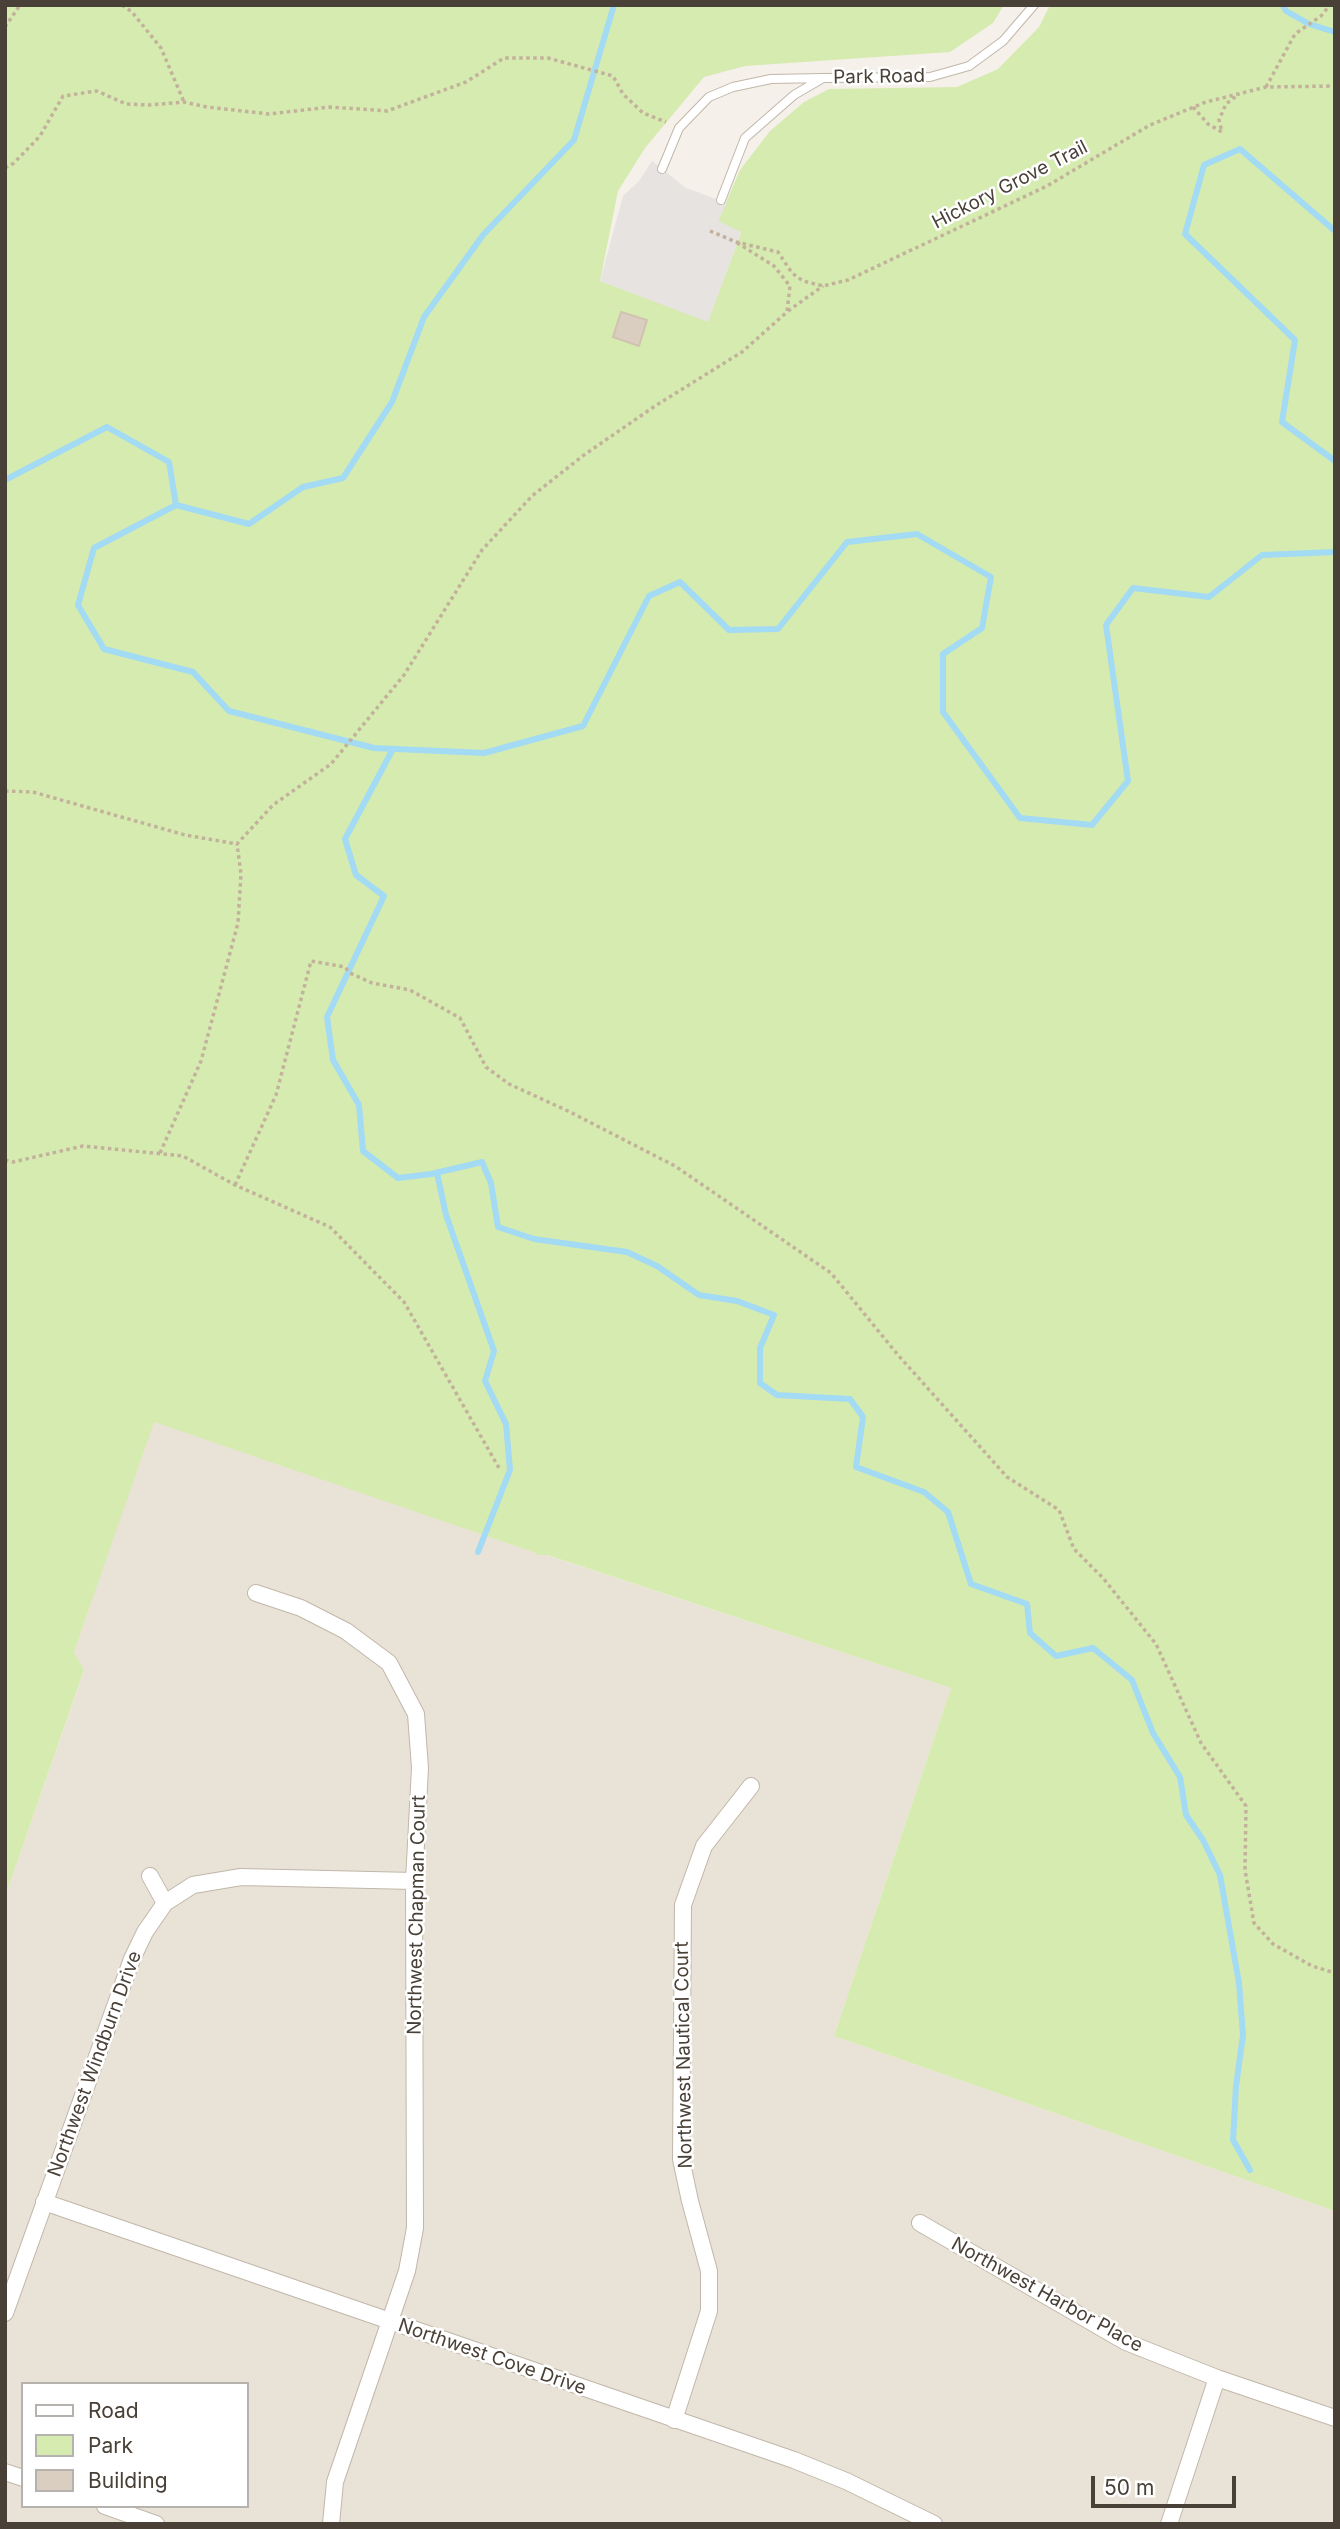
<!DOCTYPE html>
<style>
body{margin:0}
#map{position:relative;width:1340px;height:2529px;overflow:hidden;background:#f5f0e9;font-family:Inter,sans-serif}
canvas{display:block}
.frame{position:absolute;inset:0;border:7px solid #494037;pointer-events:none}
.legend{position:absolute;left:21px;top:2382px;width:228px;height:126px;box-sizing:border-box;background:#fff;border:2px solid #b6b3af;margin:0;padding:9px 12px;list-style:none;font-size:21px;color:#494037}
.legend li{display:flex;align-items:center;gap:14px;height:35px}
.legend b{width:35px;border:2px solid #b6b3af}
.scale{position:absolute;left:1091px;top:2476px;width:145px;height:32px;box-sizing:border-box;border:4px solid #494037;border-top:0;padding-left:9px;font-size:21px;line-height:24px;white-space:nowrap;color:#494037;-webkit-text-stroke:5px #fff;paint-order:stroke}
</style>
<div id="map">
<canvas width="1340" height="2529"></canvas>
<div class="frame"></div>
<ul class="legend">
<li><b style="height:9px;background:#fff"></b>Road</li>
<li><b style="height:19px;background:#d6ebb0"></b>Park</li>
<li><b style="height:19px;background:#dacec0"></b>Building</li>
</ul>
<div class="scale">50 m</div>
</div>
<script>
const ctx = document.querySelector('canvas').getContext('2d');
ctx.lineJoin = 'round';
function fill(path, color) { ctx.fillStyle = color; ctx.fill(path, 'evenodd'); }
const toPath = rows => new Path2D(rows.map(r => 'M' + r).join(''));
function strokePath(path, color, width, dash) { ctx.strokeStyle = color; ctx.lineWidth = width; ctx.lineCap = dash ? 'butt' : 'round'; ctx.setLineDash(dash || []); ctx.stroke(path); }
function write(font, color, halo, rows, align = 'center') {
  ctx.font = font + ' Inter,sans-serif'; ctx.lineWidth = 5; ctx.setLineDash([]); ctx.textBaseline = 'middle'; ctx.strokeStyle = halo; ctx.fillStyle = color; for (const [text, x, y, turn = 0] of rows) {
    ctx.save(); ctx.translate(x, y); ctx.rotate((+turn || 0) * Math.PI / 180); ctx.textAlign = isNaN(turn) ? turn : align; if (halo) ctx.strokeText(text, 0, 0); ctx.fillText(text, 0, 0); ctx.restore();
  }
}
const residential = toPath([
 [153,1421,537,1553,537,1555,546,1555,951,1688,834,2036,1335,2211,1335,2524,5,2524,5,1897,84,1671,74,1652],
 [23,2384,247,2384,247,2506,23,2506]
]);
const green = toPath([
 [5,5,1004,5,993,23,950,52,745,66,704,77,645,148,618,191,600,281,708,321,741,233,718,221,740,170,770,131,804,102,829,89,957,87,998,69,1039,27,1050,5,1335,5,1335,2211,834,2036,951,1688,547,1555,537,1555,536,1553,154,1422,74,1652,84,1670,5,1897]
]);
const parking = toPath([
 [652,161,686,188,727,203,718,221,741,232,708,322,600,281,623,196,639,181]
]);
const stream = toPath([
 [1283,5,1286,11,1309,24,1335,32],
 [1335,231,1240,149,1204,165,1185,234,1295,340,1282,422,1335,461],
 [5,480,107,427,169,462,176,505,94,548,78,605,104,649,193,672,229,711,374,748,484,753,583,726,649,596,680,582,729,630,778,629,847,542,917,534,991,577,982,628,943,654,943,712,1020,818,1092,825,1128,781,1106,625,1133,588,1209,597,1262,555,1335,552],
 [176,505,249,524,303,487,343,478,392,402,424,317,483,235,574,140,614,5],
 [393,749,345,839,356,875,384,896,327,1017,333,1060,359,1105,363,1151,398,1178,431,1174,482,1162,491,1183,498,1227,534,1239,627,1252,657,1266,699,1295,737,1301,774,1315,760,1348,760,1383,777,1395,850,1399,863,1417,856,1467,924,1492,948,1512,971,1584,1027,1604,1030,1633,1056,1656,1093,1648,1132,1680,1153,1733,1180,1777,1186,1815,1203,1840,1220,1875,1239,1983,1243,2035,1236,2086,1233,2140,1250,2170],
 [437,1173,446,1215,494,1351,485,1381,506,1424,510,1470,478,1552]
]);
const building = toPath([
 [621,312,647,320,639,346,613,337,621,312]
]);
const path = toPath([
 [122,5,132,12,161,48,184,102],
 [5,27,20,5],
 [1266,87,1295,34,1321,16,1330,5],
 [1193,107,1208,124,1222,132,1219,120,1226,104,1239,94],
 [5,168,14,163,40,136,63,96,97,91,126,104,149,105,184,102,207,107,269,114,330,107,387,111,466,82,504,58,548,58,613,76,623,94,643,113,666,122],
 [710,231,736,242,778,252,792,273,803,281,823,286,848,280,1047,186,1150,125,1206,102,1266,87,1335,86],
 [788,311,823,286],
 [5,791,33,792,185,835,237,844,273,805,331,764,404,675,482,550,532,496,584,455,655,406,742,352,787,312,790,286,774,266,736,242],
 [160,1153,201,1061,238,923,241,874,237,844],
 [5,1160,13,1162,83,1146,183,1156,235,1185,330,1227,404,1302,499,1468],
 [235,1185,276,1095,311,961,345,967,350,973,372,983,410,990,460,1018,486,1067,509,1084,568,1111,675,1166,831,1273,898,1355,1007,1477,1059,1510,1074,1549,1103,1578,1156,1644,1201,1743,1246,1806,1245,1870,1254,1923,1273,1944,1312,1966,1335,1973]
]);
const lane = toPath([
 [823,78,930,77,969,66,1003,41,1034,5],
 [662,169,679,128,709,97,733,87,771,79,823,78,794,95,745,138,721,200]
]);
const street = toPath([
 [256,1593,301,1608,346,1631,389,1663,416,1714,420,1768,414,1881,415,2228,407,2271,335,2482,331,2524],
 [150,1876,165,1903],
 [44,2202,794,2460,846,2481,934,2524],
 [920,2223,1126,2342,1217,2378,1335,2418],
 [5,2313,132,1959,145,1932,165,1903,193,1885,241,1877,414,1881],
 [674,2420,709,2311,709,2271,690,2201,681,2159,683,1905,704,1846,751,1786],
 [5,2472,23,2478],
 [105,2506,156,2524],
 [1169,2524,1217,2378]
]);
const streetNames = [
 ["Park Road",879,77,-1],
 ["Hickory Grove Trail",1010,185,-27],
 ["Northwest Chapman Court",417,1915,-89],
 ["Northwest Nautical Court",684,2055,-91],
 ["Northwest Windburn Drive",95,2064,-70],
 ["Northwest Harbor Place",1047,2295,29],
 ["Northwest Cove Drive",492,2357,19]
];
fill(residential, '#e9e2d6');
fill(green, '#d6ebb0');
fill(parking, '#e6e3e0');
strokePath(stream, '#a3daf4', 6);
fill(building, '#dacec0');
strokePath(building, '#d2c2b0', 2);
strokePath(lane, '#c1b7aa', 10);
strokePath(street, '#c1b7aa', 18);
strokePath(path, '#c3b29b', 3.5, [3.5, 3.5]);
strokePath(lane, '#fff', 8);
strokePath(street, '#fff', 16);
write('19px', '#494037', '#fff', streetNames);
</script>
